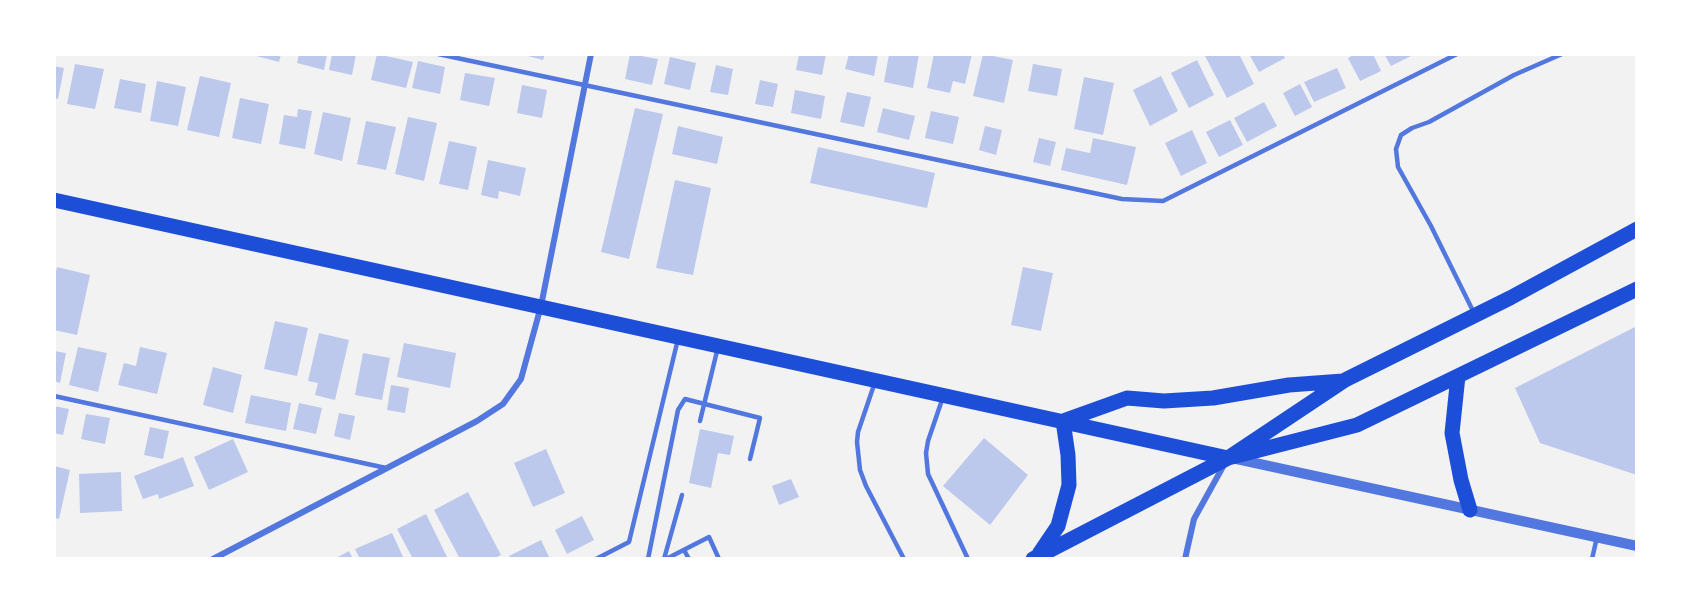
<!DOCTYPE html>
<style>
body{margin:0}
#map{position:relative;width:1691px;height:613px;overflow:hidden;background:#f2f2f2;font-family:"Work Sans",sans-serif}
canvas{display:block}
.frame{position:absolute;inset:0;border:56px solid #fff;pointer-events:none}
</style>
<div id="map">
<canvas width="1691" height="613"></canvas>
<div class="frame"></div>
</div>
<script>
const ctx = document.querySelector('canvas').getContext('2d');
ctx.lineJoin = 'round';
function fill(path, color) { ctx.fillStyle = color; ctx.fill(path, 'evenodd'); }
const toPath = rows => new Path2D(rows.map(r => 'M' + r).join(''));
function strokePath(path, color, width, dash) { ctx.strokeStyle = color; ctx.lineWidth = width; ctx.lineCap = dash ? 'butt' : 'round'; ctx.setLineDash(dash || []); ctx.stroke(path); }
const building = toPath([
 [249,54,281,54,279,62],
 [299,54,327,54,324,70,297,63],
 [332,54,356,54,352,75,329,70],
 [377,54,413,62,406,88,371,80],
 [520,54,545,54,543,60],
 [630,54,658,59,652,85,625,79],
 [799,54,826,54,822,75,796,70],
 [849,54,878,54,874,76,845,69],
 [889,54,919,54,913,88,884,82],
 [934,54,972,54,965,84,953,81,950,93,927,88],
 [983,54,1013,60,1004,103,973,96],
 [1204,54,1239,54,1254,84,1227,98],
 [1249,54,1283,54,1285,58,1259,72],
 [1355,54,1373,54,1381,71,1360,81,1348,58],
 [1384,54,1415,54,1391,66],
 [670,57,696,63,690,90,664,84],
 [1197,60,1214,95,1189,108,1171,73],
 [418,61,445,67,440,94,412,88],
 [75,64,104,69,95,109,67,104],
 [1033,64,1062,69,1057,96,1028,91],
 [716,65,733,69,728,95,710,92],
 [54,66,64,68,58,99,54,98],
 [1337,68,1346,88,1314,102,1304,82],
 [465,73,495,78,489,106,460,100],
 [200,76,231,83,219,137,187,130],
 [1161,76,1178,111,1150,126,1133,90],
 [1084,77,1114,83,1103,135,1074,129],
 [120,79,146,84,141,113,114,108],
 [760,80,778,84,773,107,755,104],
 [157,81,186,87,178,126,150,121],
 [1300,84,1312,107,1295,116,1283,93],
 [522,85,547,90,542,118,517,113],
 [795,90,825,96,821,119,791,113],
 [847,92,871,97,864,127,840,122],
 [240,98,269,104,261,144,232,138],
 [1264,102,1277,126,1247,142,1234,118],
 [635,108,663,114,629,259,601,252],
 [883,108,915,116,909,140,877,132],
 [298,109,312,111,305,149,279,144,284,115,297,117],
 [931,111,959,117,953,144,925,138],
 [323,112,351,118,342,161,314,154],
 [408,117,437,123,424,181,395,174],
 [1230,120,1243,145,1219,157,1206,132],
 [366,121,396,127,386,170,357,164],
 [678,126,723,137,717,164,672,154],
 [985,126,1002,130,996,155,979,150],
 [1192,130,1207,163,1181,176,1165,143],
 [1039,138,1056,142,1050,166,1033,162],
 [1093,138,1136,147,1127,185,1061,170,1066,148,1090,153],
 [449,141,477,147,468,190,439,184],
 [818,147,935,173,927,208,810,183],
 [488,160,526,168,520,196,499,191,498,199,481,195],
 [675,180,711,188,693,275,656,268],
 [57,267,90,275,77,335,54,330,54,280],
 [1023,267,1053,273,1041,331,1011,325],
 [275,321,308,328,297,376,264,369],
 [1637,326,1637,475,1540,443,1515,388],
 [319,333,349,340,335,400,315,395,318,383,308,381],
 [404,343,456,353,450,388,397,377],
 [78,347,107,353,98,392,69,385],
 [140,347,167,353,157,394,118,385,124,363,136,366],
 [54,351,66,353,60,383,54,381],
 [363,353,390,358,382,400,355,395],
 [213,367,242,375,233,413,203,405],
 [391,385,409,388,405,413,387,410],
 [251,395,291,403,286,431,245,423],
 [299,403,322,408,316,434,293,429],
 [54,406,69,409,63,435,54,433],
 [339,413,355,416,350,440,334,436],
 [86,414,110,418,105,444,81,439],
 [150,427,169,431,163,459,144,455],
 [700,429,734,436,730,455,718,453,711,488,689,483],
 [984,438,1028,475,990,525,943,486],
 [233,439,248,472,209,490,194,457],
 [546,449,565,493,533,507,514,463],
 [183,457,194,486,159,499,158,494,143,499,134,476],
 [54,466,70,470,59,519,54,518],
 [121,472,122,511,80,513,79,474],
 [791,479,799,497,779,505,772,486],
 [468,492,501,555,493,559,460,559,434,510],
 [426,514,448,559,413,559,397,529],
 [582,516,594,540,567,554,555,530],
 [392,533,404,559,360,559,355,549],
 [541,540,550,559,510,559,509,556],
 [349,551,353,559,334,559]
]);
const service = toPath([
 [438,54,1122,199,1163,201,1457,54],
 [1474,313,1431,226,1398,167,1396,149,1401,135,1412,128,1429,122,1514,75,1562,54],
 [875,382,858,432,857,442,860,470,866,486,904,559],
 [54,396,386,468],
 [943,397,928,441,926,453,928,474,968,559],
 [700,421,718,347],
 [684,550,689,559],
 [596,559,629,542,678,339],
 [648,559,678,410,685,399,760,418,750,459],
 [664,559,682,495],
 [666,559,709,537,719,559],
 [1592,559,1597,537]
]);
const minor = toPath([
 [213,559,477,421,503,404,521,379,541,306,591,54],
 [1185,559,1194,519,1225,463]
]);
const tertiary = toPath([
 [1232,458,1637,546]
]);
const primary = toPath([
 [54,200,1228,458,1357,425,1637,289],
 [1458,376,1452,433,1461,480,1470,510],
 [1063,421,1127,398,1164,401,1213,398,1289,385,1343,381],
 [1039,554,1058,526,1069,485,1068,455,1063,421],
 [1033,559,1228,458,1345,380,1510,298,1637,229]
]);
fill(building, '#bdc9ec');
strokePath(service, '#5277de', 4.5);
strokePath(minor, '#5277de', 6);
strokePath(tertiary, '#5277de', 10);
strokePath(primary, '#1d4ed8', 15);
</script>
